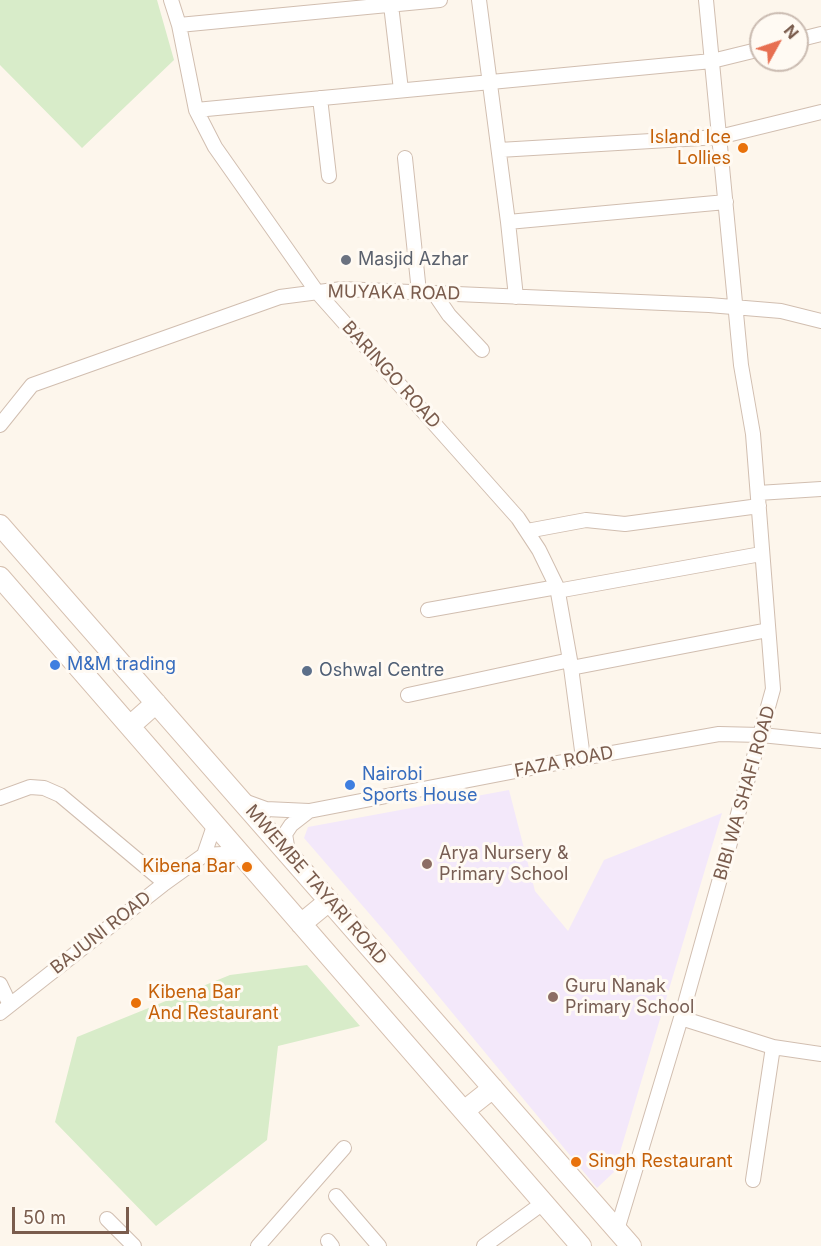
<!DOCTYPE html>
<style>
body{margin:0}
#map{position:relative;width:821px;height:1246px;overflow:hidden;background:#fdf6ec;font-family:Inter,sans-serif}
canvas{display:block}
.north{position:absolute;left:749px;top:12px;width:60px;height:60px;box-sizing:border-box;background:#fffaf3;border:2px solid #cabbb1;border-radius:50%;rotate:50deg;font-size:16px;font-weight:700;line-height:24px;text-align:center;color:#7a5c4d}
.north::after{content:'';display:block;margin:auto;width:21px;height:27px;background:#e76f51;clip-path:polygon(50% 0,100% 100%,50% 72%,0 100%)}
.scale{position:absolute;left:12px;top:1207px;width:117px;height:27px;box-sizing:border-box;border:3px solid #7a5c4d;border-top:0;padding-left:8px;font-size:18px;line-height:21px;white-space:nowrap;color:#7a5c4d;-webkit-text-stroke:4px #fffaf3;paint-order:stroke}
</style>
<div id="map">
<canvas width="821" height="1246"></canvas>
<div class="north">N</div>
<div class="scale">50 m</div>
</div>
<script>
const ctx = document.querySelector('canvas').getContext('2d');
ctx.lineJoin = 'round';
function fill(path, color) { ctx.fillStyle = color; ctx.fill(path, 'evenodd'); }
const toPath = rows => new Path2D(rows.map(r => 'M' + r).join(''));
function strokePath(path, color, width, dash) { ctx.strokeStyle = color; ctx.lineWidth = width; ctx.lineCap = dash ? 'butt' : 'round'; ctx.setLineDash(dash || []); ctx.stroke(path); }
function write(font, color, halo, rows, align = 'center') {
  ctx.font = font + ' Inter,sans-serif'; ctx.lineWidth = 6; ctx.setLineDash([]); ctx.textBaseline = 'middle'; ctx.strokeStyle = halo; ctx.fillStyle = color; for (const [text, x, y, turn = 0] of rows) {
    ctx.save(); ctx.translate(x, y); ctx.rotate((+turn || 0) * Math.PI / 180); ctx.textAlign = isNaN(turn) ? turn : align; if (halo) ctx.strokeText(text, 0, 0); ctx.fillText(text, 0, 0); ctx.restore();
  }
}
const education = toPath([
 [509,790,535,891,568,931,604,860,722,813,614,1172,597,1188,393,941,304,838,308,827]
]);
const green = toPath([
 [0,0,157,0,174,60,82,148,0,65],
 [307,965,360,1026,278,1046,267,1140,156,1226,55,1122,77,1037,230,975]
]);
const street = toPath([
 [171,0,179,25,196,110,215,147,317,292,518,518,539,550,557,587,570,660,583,758],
 [479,0,508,222,516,297],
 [391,5,401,90],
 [179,25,440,0],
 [797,40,821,34],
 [320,98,329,176],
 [196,110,712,61,761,49],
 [499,150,719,137,821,112],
 [405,158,419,292],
 [508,222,726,202],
 [434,293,449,315,482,350],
 [0,425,32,385,280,297,342,289,709,305,781,311,821,321],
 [758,493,821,489],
 [527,531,586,520,625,524,759,506],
 [557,591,761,554],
 [428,610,557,587],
 [571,668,768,630],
 [408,695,570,660],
 [0,798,30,787,44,788,60,795,165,883],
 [244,801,266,809,309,811,583,758,719,734,761,735,821,741],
 [288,852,285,834,291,825,309,811],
 [204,855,215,823],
 [0,984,10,1005],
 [0,1013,165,883,204,855,241,853],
 [681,1018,773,1047,821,1054],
 [753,1180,773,1047],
 [336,1196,379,1246],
 [107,1219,134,1246],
 [617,1230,681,1018,773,689,753,434,741,365,706,0],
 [328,1241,332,1246],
 [258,1246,344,1148],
 [484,1246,543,1203]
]);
const secondary = toPath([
 [0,525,631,1246],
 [0,577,581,1246],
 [130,726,156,703],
 [301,924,329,901],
 [464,1111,493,1088]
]);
const markers = [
 [743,148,6,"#e8710a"],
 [346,260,6,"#6b7280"],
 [55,665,6,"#3f7fe0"],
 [307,671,6,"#5c6f8a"],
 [350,785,6,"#3f7fe0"],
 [427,864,6,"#8d6e63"],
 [247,867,6,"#e8710a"],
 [553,997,6,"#8d6e63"],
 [136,1003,6,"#e8710a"],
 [576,1162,6,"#e8710a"]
];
const foodNames = [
 ["Island Ice",731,138],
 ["Lollies",731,159],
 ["Kibena Bar",235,867],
 ["Kibena Bar",148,993,"left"],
 ["And Restaurant",148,1014,"left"],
 ["Singh Restaurant",588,1162,"left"]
];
const worshipNames = [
 ["Masjid Azhar",358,260]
];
const streetNames = [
 ["MUYAKA ROAD",394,293,1],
 ["BARINGO ROAD",391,375,48],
 ["FAZA ROAD",564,762,-11],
 ["BIBI WA SHAFI ROAD",745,793,-74],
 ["MWEMBE TAYARI ROAD",316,885,49],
 ["BAJUNI ROAD",101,933,-38]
];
const shopNames = [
 ["M&M trading",67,665],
 ["Nairobi",362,775],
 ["Sports House",362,796]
];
const serviceNames = [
 ["Oshwal Centre",319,671]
];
const educationNames = [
 ["Arya Nursery &",439,854],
 ["Primary School",439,875],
 ["Guru Nanak",565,987],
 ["Primary School",565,1008]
];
fill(education, '#f3e8fa');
fill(green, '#d8ecc9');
strokePath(street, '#d1beb0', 16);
strokePath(secondary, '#d6c0b0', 22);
strokePath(street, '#fff', 14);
strokePath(secondary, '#fff', 20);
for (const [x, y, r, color] of markers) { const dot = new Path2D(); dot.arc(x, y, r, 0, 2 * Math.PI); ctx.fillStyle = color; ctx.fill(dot); strokePath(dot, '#fffaf3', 2); }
write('18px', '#c56008', '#fffaf3', foodNames, 'right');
write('18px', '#5b616d', '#fffaf3', worshipNames, 'left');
write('18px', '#7a5c4d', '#fffaf3', streetNames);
write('18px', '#366cbe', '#fffaf3', shopNames, 'left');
write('18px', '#4e5e75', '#fffaf3', serviceNames, 'left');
write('18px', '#785e54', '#fffaf3', educationNames, 'left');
</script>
